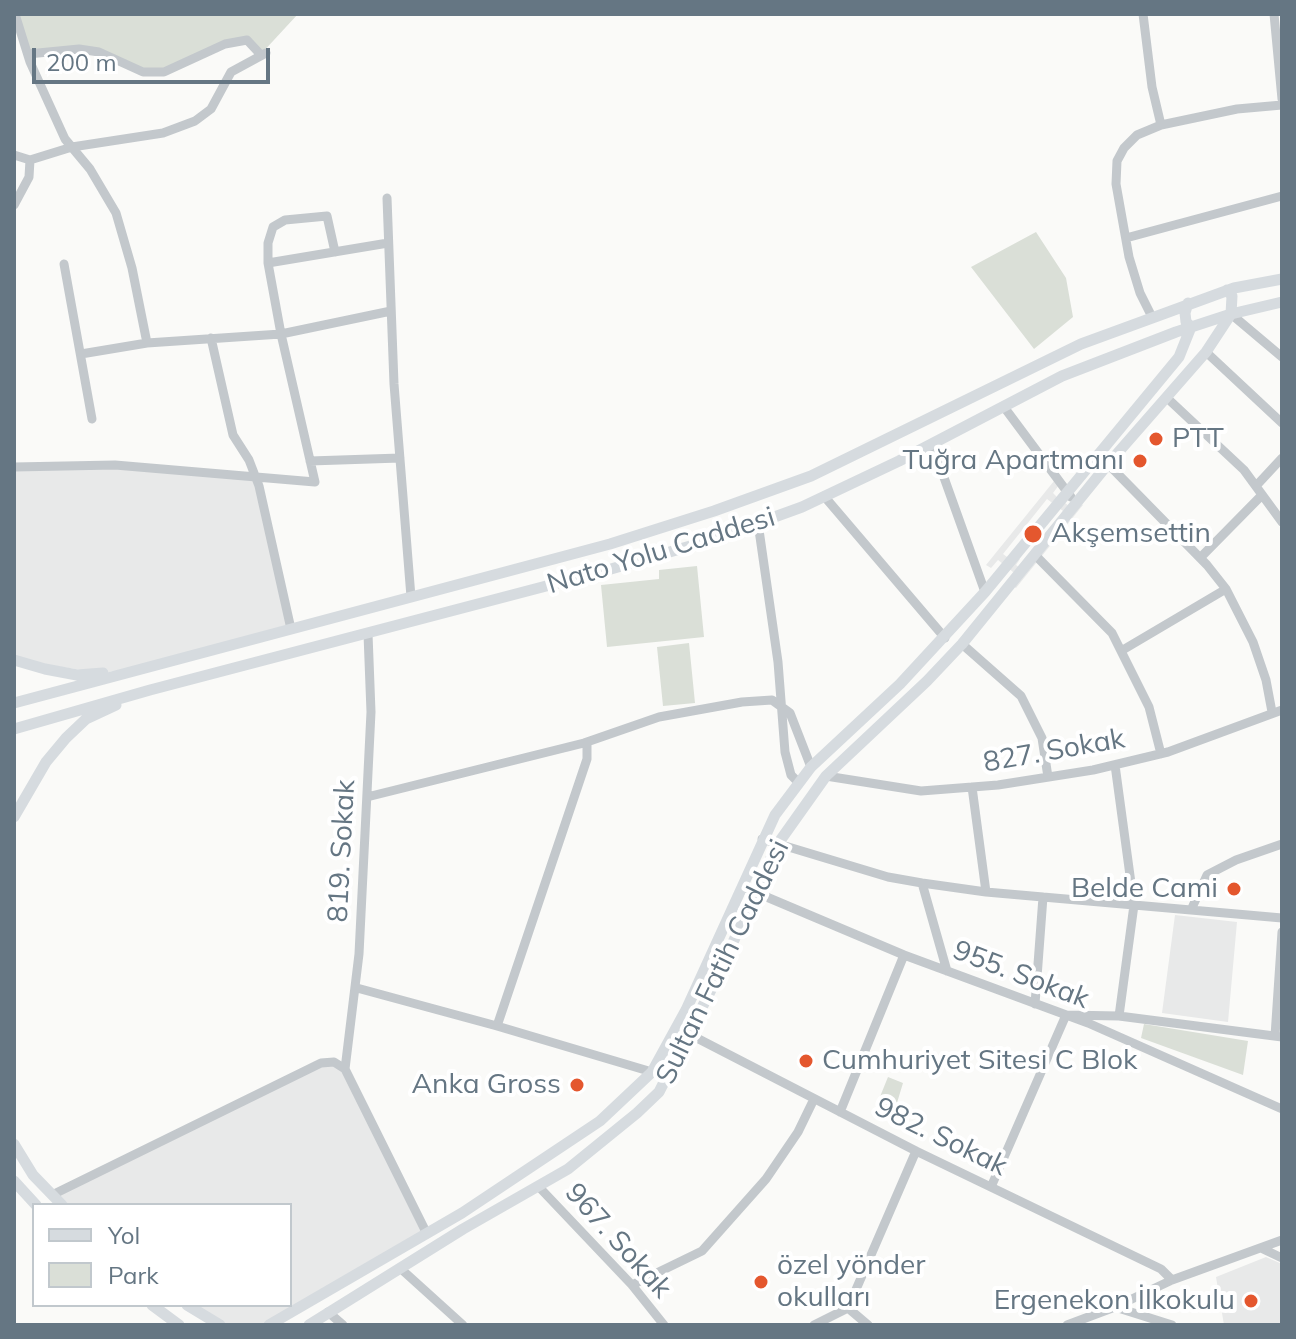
<!DOCTYPE html>
<meta charset="utf-8">
<style>
body{margin:0}
#map{position:relative;width:1296px;height:1339px;overflow:hidden;background:#fafaf8;font-family:Mulish,sans-serif}
canvas{display:block}
.frame{position:absolute;inset:0;border:16px solid #657683;pointer-events:none}
.legend{position:absolute;left:32px;top:1203px;width:260px;height:104px;box-sizing:border-box;background:#fff;border:2px solid #c1c8cd;margin:0;padding:10px 14px;list-style:none;font-size:24px;color:#657683}
.legend li{display:flex;align-items:center;gap:16px;height:40px}
.legend b{width:40px;border:2px solid #c1c8cd}
.scale{position:absolute;left:32px;top:48px;width:238px;height:36px;box-sizing:border-box;border:4px solid #657683;border-top:0;padding-left:10px;font-size:24px;line-height:28px;white-space:nowrap;color:#657683;-webkit-text-stroke:6px #fff;paint-order:stroke}
</style>
<div id="map">
<canvas width="1296" height="1339"></canvas>
<div class="frame"></div>
<ul class="legend">
<li><b style="height:10px;background:#d6dbdf"></b>Yol</li>
<li><b style="height:22px;background:#dadfd7"></b>Park</li>
</ul>
<div class="scale">200 m</div>
</div>
<script>
const ctx = document.querySelector('canvas').getContext('2d');
ctx.lineJoin = 'round';
function fill(path, color) { ctx.fillStyle = color; ctx.fill(path, 'evenodd'); }
const toPath = rows => new Path2D(rows.map(r => 'M' + r).join(''));
function strokePath(path, color, width, dash) { ctx.strokeStyle = color; ctx.lineWidth = width; ctx.lineCap = dash ? 'butt' : 'round'; ctx.setLineDash(dash || []); ctx.stroke(path); }
function write(font, color, halo, rows, align = 'center') {
  ctx.font = font + ' Mulish,sans-serif'; ctx.lineWidth = 8; ctx.setLineDash([]); ctx.textBaseline = 'middle'; ctx.strokeStyle = halo; ctx.fillStyle = color; for (const [text, x, y, turn = 0] of rows) {
    ctx.save(); ctx.translate(x, y); ctx.rotate((+turn || 0) * Math.PI / 180); ctx.textAlign = isNaN(turn) ? turn : align; if (halo) ctx.strokeText(text, 0, 0); ctx.fillText(text, 0, 0); ctx.restore();
  }
}
const built = toPath([
 [115,465,257,478,291,629,147,667,102,673,14,660,14,467],
 [1054,481,1059,485,1053,493,1058,498,1068,499,1065,503,1072,508,1078,501,1083,505,1016,588,1011,585,1018,576,998,560,991,568,986,565],
 [1047,499,1067,514,1023,570,1016,565,1020,559,1014,554,1010,559,1003,554],
 [1175,915,1237,922,1228,1022,1162,1013],
 [321,1063,345,1069,427,1234,269,1325,220,1325,187,1305,290,1305,290,1205,62,1205,52,1195],
 [1266,1257,1282,1264,1282,1325,1224,1325,1216,1277]
]);
const green = toPath([
 [15,14,298,14,261,54,248,39,164,72,143,72,99,52,28,54],
 [1036,232,1066,278,1073,317,1034,349,971,267],
 [697,566,704,637,607,647,601,585,659,579,659,570],
 [689,643,695,703,663,706,657,647],
 [1144,1024,1248,1041,1243,1075,1141,1038],
 [888,1077,903,1083,893,1116,875,1109]
]);
const minor = toPath([
 [15,14,30,62,65,139,90,169,116,213,132,268,147,343],
 [1143,14,1152,87,1161,125],
 [1274,14,1282,99],
 [28,54,79,49,99,52,143,72,164,72,225,44,247,40,261,55],
 [14,155,30,160,72,147,163,133,195,121,211,109,231,72,266,53],
 [387,198,394,384,411,597],
 [14,205,29,177,30,160],
 [1126,238,1282,196],
 [268,263,388,243],
 [64,264,92,419],
 [1231,314,1282,357],
 [1152,317,1140,293,1129,257,1116,184,1117,161,1124,148,1137,135,1161,125,1237,109,1282,105],
 [211,338,233,435,249,460,259,486,291,629],
 [1206,352,1282,423],
 [81,354,147,343,281,334,391,311],
 [1166,397,1244,470,1282,522],
 [1004,407,1071,497],
 [932,444,985,592],
 [310,461,400,458],
 [1108,464,1207,565,1226,589,1253,642,1266,680,1272,712],
 [14,467,115,465,315,482,281,334,268,263,268,243,273,227,285,220,327,216,335,252],
 [1256,486,1282,458],
 [824,496,945,638],
 [758,523,778,662,785,752,791,775,799,783],
 [1036,556,1112,633,1149,707,1161,754],
 [1200,558,1262,495],
 [962,644,1021,696,1042,738,1048,777],
 [1121,651,1226,589],
 [1115,765,1134,905,1119,1016],
 [826,776,921,791,998,785,1093,770,1168,752,1282,710],
 [972,787,986,892],
 [367,797,584,743,659,717,742,702,772,700,790,713,811,767],
 [762,839,888,877,922,883,986,892,1282,918],
 [922,883,947,971],
 [743,887,904,955,1088,1023,1282,1109],
 [1191,910,1207,875,1236,860,1282,844],
 [357,988,497,1026,652,1072],
 [1035,1004,1043,897],
 [497,1026,587,759,587,742],
 [689,1034,916,1151,1161,1269,1172,1280],
 [1275,1036,1282,932],
 [345,1069,359,954,371,712,368,634],
 [840,1112,904,955],
 [539,1187,632,1285,664,1325],
 [991,1187,1066,1015,1119,1016,1282,1037],
 [52,1195,321,1063,334,1062,345,1069,427,1234],
 [1261,1248,1282,1258],
 [400,1268,463,1325],
 [632,1285,702,1251,766,1179,798,1132,814,1099],
 [1115,1307,1172,1325],
 [848,1308,868,1325],
 [328,1312,343,1325],
 [814,1325,848,1308,916,1151],
 [1067,1325,1115,1307,1172,1280,1282,1240]
]);
const major = toPath([
 [14,660,45,669,77,675,103,673],
 [14,703,610,544,714,511,811,476,1081,344,1234,288,1282,279],
 [14,729,150,690,611,569,711,540,802,507,899,461,1062,376,1176,332,1231,314,1282,302],
 [14,817,46,762,66,738,86,719,116,705],
 [14,1144,33,1175,62,1205],
 [14,1181,36,1205],
 [152,1305,179,1325],
 [187,1305,220,1325],
 [269,1325,462,1213,600,1121,652,1072,686,1010,775,815,811,767,900,684,985,592,1179,357,1191,327,1186,322,1185,313,1188,303],
 [309,1325,463,1229,568,1169,637,1113,659,1092,716,980,777,845,826,776,927,681,962,644,1108,464,1206,352,1231,314,1232,296,1227,290]
]);
const markers = [
 [1156,439,8,"#e4572e"],
 [1140,461,8,"#e4572e"],
 [1033,534,10,"#e4572e"],
 [1234,889,8,"#e4572e"],
 [806,1061,8,"#e4572e"],
 [577,1085,8,"#e4572e"],
 [761,1282,8,"#e4572e"],
 [1251,1301,8,"#e4572e"]
];
const poiNames = [
 ["PTT",1172,439],
 ["Tuğra Apartmanı",1124,461,"right"],
 ["Akşemsettin",1051,534],
 ["Belde Cami",1218,889,"right"],
 ["Cumhuriyet Sitesi C Blok",822,1061],
 ["Anka Gross",561,1085,"right"],
 ["özel yönder",777,1266],
 ["okulları",777,1298],
 ["Ergenekon İlkokulu",1235,1301,"right"]
];
const streetNames = [
 ["Nato Yolu Caddesi",661,551,-17],
 ["827. Sokak",1054,751,-10],
 ["819. Sokak",342,851,-87],
 ["Sultan Fatih Caddesi",723,962,-64],
 ["955. Sokak",1021,975,21],
 ["982. Sokak",941,1137,26],
 ["967. Sokak",618,1241,48]
];
fill(built, '#e8e9e9');
fill(green, '#dadfd7');
strokePath(minor, '#c3c8cc', 9);
strokePath(major, '#d6dbdf', 11);
for (const [x, y, r, color] of markers) { const dot = new Path2D(); dot.arc(x, y, r, 0, 2 * Math.PI); ctx.fillStyle = color; ctx.fill(dot); strokePath(dot, '#fff', 3); }
write('28px', '#657683', '#fff', poiNames, 'left');
write('28px', '#657683', '#fff', streetNames);
</script>
